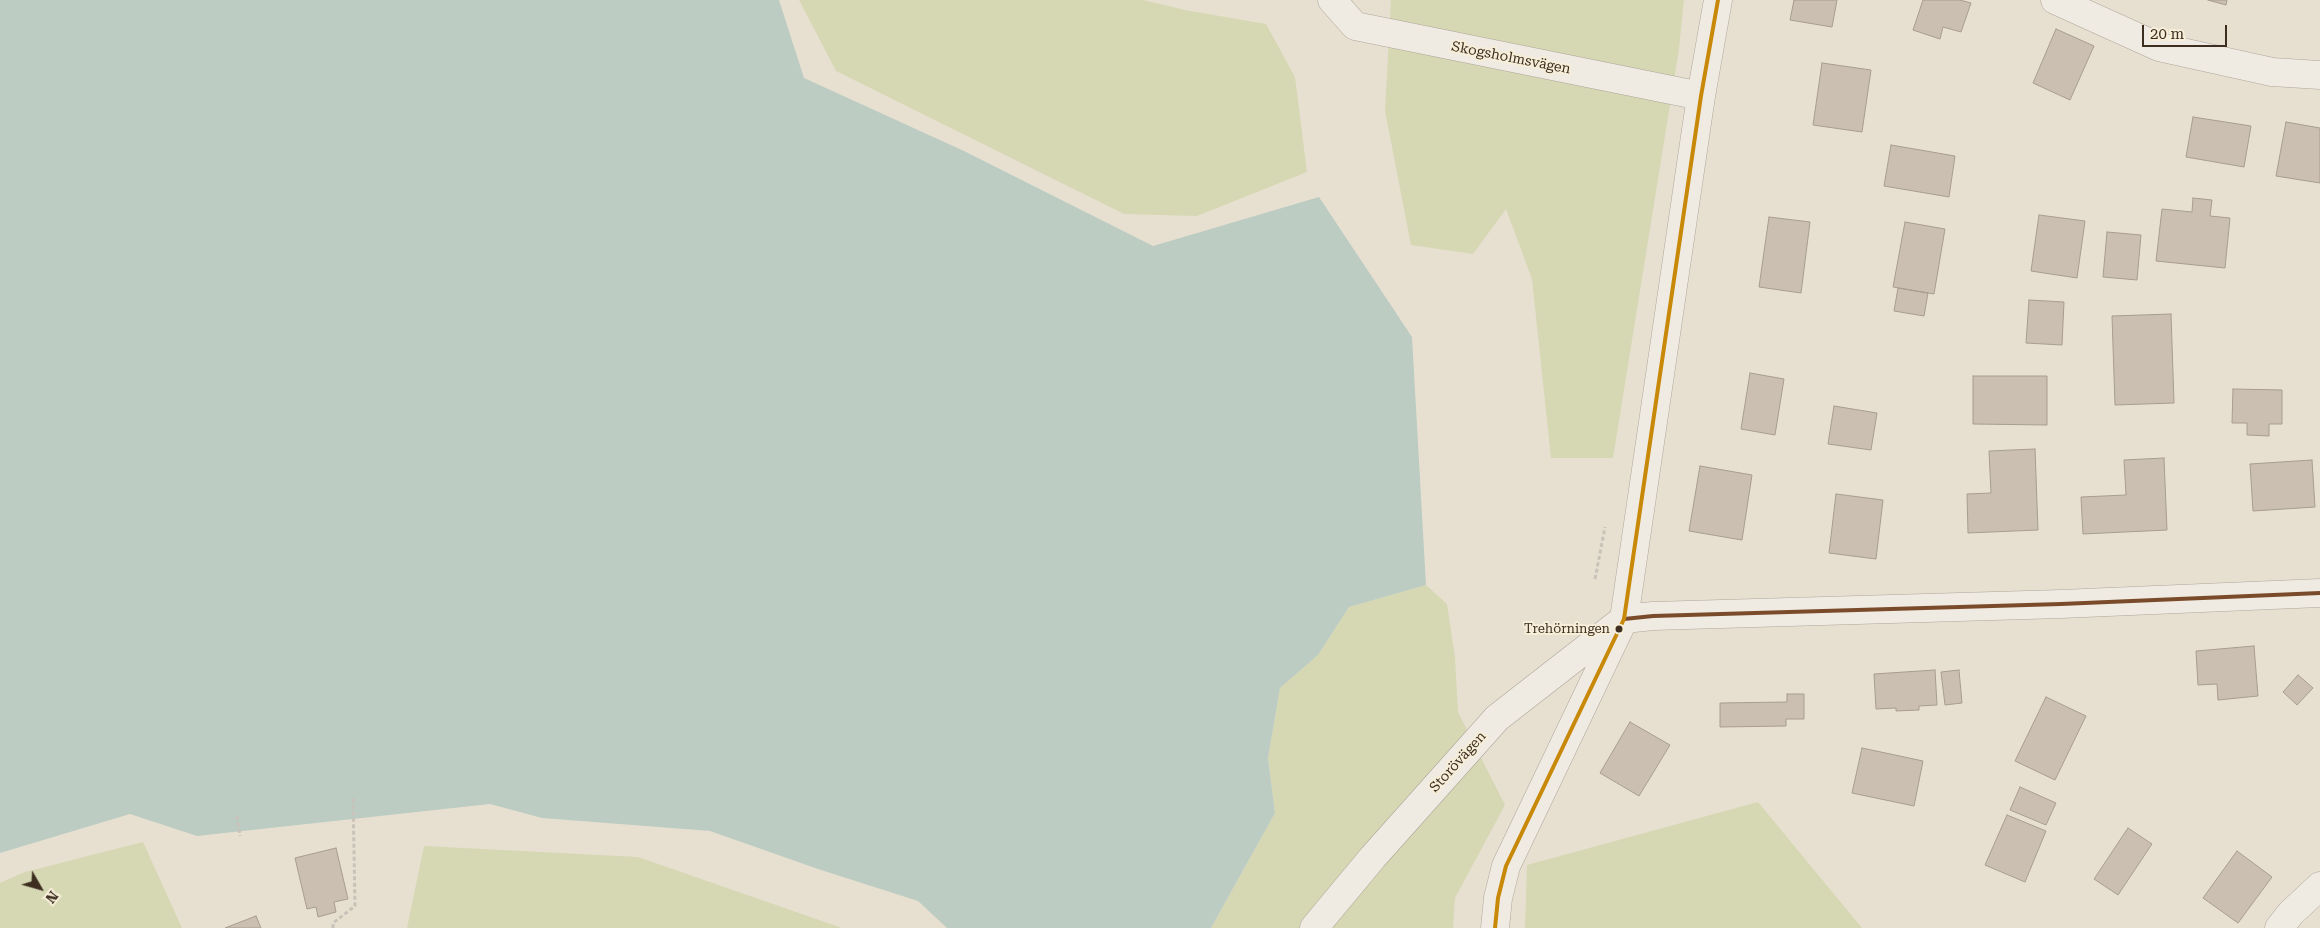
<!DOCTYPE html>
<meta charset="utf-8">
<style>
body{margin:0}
#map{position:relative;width:2320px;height:928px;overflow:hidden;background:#e7e0d1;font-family:"Roboto Serif",serif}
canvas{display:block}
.north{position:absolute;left:15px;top:863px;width:50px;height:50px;-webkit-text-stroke:4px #f7eed8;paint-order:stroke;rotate:128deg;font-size:14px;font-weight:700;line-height:20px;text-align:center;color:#3d2e20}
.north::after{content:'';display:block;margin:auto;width:18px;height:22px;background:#3d2e20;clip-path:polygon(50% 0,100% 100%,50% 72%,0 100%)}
.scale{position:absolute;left:2142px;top:25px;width:85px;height:22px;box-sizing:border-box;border:2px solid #3d2e20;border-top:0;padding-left:6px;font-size:15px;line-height:18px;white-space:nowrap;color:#3d2e20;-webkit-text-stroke:4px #f7eed8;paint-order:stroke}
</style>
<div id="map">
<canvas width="2320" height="928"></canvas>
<div class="north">N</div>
<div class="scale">20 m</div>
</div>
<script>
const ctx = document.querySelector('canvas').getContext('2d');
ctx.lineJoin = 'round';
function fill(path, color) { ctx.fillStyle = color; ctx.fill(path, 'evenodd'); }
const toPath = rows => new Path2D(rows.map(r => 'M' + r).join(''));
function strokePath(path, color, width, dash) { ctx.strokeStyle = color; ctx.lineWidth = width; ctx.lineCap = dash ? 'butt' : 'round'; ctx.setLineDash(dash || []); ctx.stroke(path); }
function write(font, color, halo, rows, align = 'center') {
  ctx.font = font + ' "Roboto Serif",serif'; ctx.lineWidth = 4; ctx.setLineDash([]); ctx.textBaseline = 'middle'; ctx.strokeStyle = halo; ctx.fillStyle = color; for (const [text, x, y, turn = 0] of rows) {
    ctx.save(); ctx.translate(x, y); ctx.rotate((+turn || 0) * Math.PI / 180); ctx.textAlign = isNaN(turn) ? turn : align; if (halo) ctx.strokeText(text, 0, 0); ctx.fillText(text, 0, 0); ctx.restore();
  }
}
const green = toPath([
 [799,0,1143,0,1185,10,1266,24,1295,77,1307,172,1197,216,1124,214,836,71],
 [1391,0,1684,0,1679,49,1613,458,1551,458,1532,279,1506,209,1473,254,1411,245,1385,111],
 [1426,585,1447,604,1455,657,1458,712,1505,805,1455,898,1453,928,1211,928,1275,813,1268,758,1280,688,1318,655,1349,607],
 [1758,802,1862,928,1525,928,1527,865],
 [143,842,182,928,0,928,0,883,25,872],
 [424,846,638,857,842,928,407,928]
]);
const water = toPath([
 [0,0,779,0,804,78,964,151,1153,246,1319,197,1412,337,1426,585,1349,607,1318,655,1280,688,1268,758,1275,813,1211,928,947,928,918,901,818,869,710,831,542,818,490,804,197,836,130,814,0,853]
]);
const building = toPath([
 [1794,0,1837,0,1832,27,1790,20,1794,0],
 [1923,0,1960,0,1971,3,1961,32,1943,27,1940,39,1913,30,1923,0],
 [2208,0,2227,0,2226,5,2208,0],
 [2056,29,2094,46,2070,100,2033,83,2056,29],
 [1822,63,1871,70,1862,132,1813,125,1822,63],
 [2193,117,2251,126,2244,167,2186,157,2193,117],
 [2286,122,2320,128,2320,183,2276,176,2286,122],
 [1891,145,1955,156,1949,197,1884,186,1891,145],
 [2193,198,2212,200,2210,216,2230,218,2225,268,2156,261,2162,209,2192,212,2193,198],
 [2039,215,2085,221,2077,278,2031,271,2039,215],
 [1769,217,1810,222,1801,293,1759,287,1769,217],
 [1905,222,1945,229,1934,294,1893,287,1905,222],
 [2107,232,2141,235,2137,280,2103,277,2107,232],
 [1898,288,1928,293,1924,316,1894,311,1898,288],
 [2029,300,2064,302,2062,345,2026,343,2029,300],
 [2171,314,2174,403,2115,405,2112,316,2171,314],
 [1750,373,1784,379,1775,435,1741,429,1750,373],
 [1973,376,2047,376,2047,425,1973,424,1973,376],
 [2233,389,2282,390,2282,424,2269,424,2269,436,2247,435,2247,423,2232,423,2233,389],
 [1834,406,1877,413,1871,450,1828,444,1834,406],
 [2035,449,2038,530,1968,533,1967,494,1991,493,1989,451,2035,449],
 [2164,458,2167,530,2083,534,2081,497,2126,495,2124,460,2164,458],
 [2312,460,2315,507,2253,511,2250,464,2312,460],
 [1700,466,1752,475,1742,540,1689,531,1700,466],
 [1836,494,1883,500,1876,559,1829,553,1836,494],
 [2254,646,2258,696,2218,700,2217,684,2198,685,2196,651,2254,646],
 [1935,670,1937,705,1919,706,1919,710,1896,711,1896,708,1876,709,1874,674,1935,670],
 [1959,670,1962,703,1945,705,1941,672,1959,670],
 [2298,675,2313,688,2297,705,2283,692,2298,675],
 [1787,694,1804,694,1804,719,1786,719,1786,726,1720,727,1720,703,1787,702,1787,694],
 [2046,697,2086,716,2055,780,2015,761,2046,697],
 [1630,722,1670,745,1639,796,1600,773,1630,722],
 [1862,748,1923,761,1914,806,1852,793,1862,748],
 [2020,787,2056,803,2046,825,2010,810,2020,787],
 [2007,815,2046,831,2025,882,1985,865,2007,815],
 [2128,828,2152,844,2118,895,2094,879,2128,828],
 [336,848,348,899,334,902,336,912,318,917,316,907,307,909,295,858,336,848],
 [2237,851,2272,877,2238,923,2203,898,2237,851],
 [256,916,261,928,225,928,256,916]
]);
const path = toPath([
 [1595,579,1605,527],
 [237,816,240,836],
 [333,928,333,923,355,906,353,797]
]);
const minor = toPath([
 [1332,0,1355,26,1701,96],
 [2055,0,2159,47,2272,72,2320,75],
 [1624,619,1653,616,2061,604,2320,593],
 [1314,928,1373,857,1497,718,1619,623],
 [1495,928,1498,898,1506,866,1624,619,1701,96,1718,0],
 [2279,928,2291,913,2320,886]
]);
const bus1 = toPath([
 [1624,619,1653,616,2061,604,2320,593]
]);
const bus2 = toPath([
 [1495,928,1498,898,1506,866,1624,619,1701,96,1718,0]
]);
const markers = [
 [1619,629,4.5,"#3d2e20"]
];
const busNames = [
 ["Trehörningen",1610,629]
];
const streetNames = [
 ["Skogsholmsvägen",1511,58,11],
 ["Storövägen",1458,762,-48]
];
fill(green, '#d6d7b3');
fill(water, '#bcccc2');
fill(building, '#cbbfb2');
strokePath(building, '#a89c90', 1);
strokePath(minor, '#ada599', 29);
strokePath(path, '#c8c2b9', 3, [4, 2.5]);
strokePath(minor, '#efebe3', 28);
strokePath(bus1, '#7a4b2a', 4);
strokePath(bus2, '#c88808', 4);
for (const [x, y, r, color] of markers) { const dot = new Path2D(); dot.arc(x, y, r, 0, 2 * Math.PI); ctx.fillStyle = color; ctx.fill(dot); strokePath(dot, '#f7eed8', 2); }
write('13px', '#3d2e20', '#f7eed8', busNames, 'right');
write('14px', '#3d2e20', '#f7eed8', streetNames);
</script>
